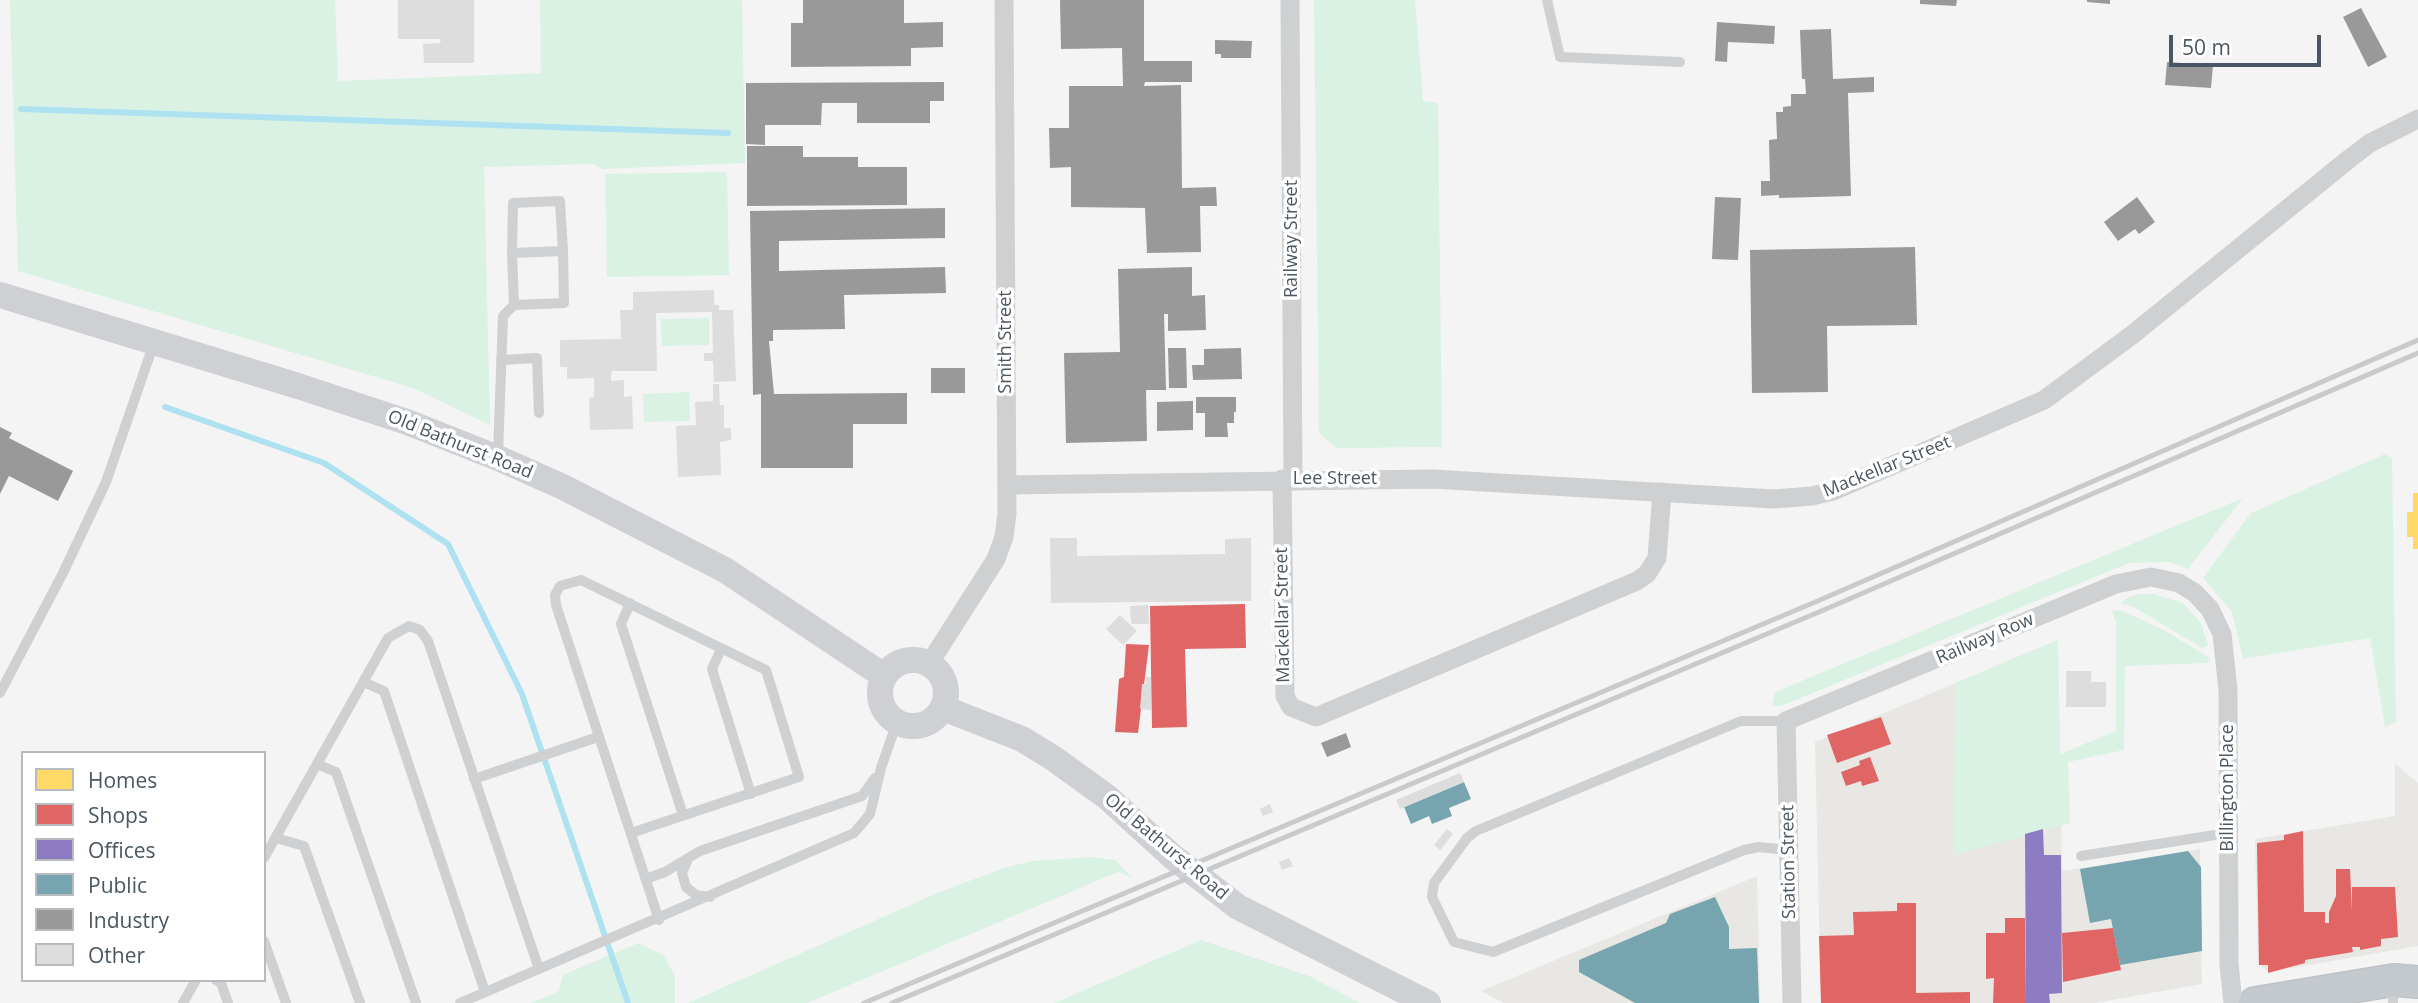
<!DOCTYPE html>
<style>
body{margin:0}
#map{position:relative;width:2418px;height:1003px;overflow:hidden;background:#f4f4f4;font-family:"Open Sans",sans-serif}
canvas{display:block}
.legend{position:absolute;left:21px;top:751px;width:245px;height:231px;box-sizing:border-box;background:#fff;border:2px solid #b7bbc0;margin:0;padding:9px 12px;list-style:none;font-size:21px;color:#4a5661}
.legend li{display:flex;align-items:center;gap:14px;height:35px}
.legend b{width:35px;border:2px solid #b7bbc0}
.scale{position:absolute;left:2169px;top:35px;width:152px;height:32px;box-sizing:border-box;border:4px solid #4a5661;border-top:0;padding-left:9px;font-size:21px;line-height:24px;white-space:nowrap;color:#4a5661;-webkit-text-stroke:5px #fff;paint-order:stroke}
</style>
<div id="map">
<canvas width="2418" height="1003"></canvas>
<ul class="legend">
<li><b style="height:19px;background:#ffd966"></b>Homes</li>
<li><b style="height:19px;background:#e06666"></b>Shops</li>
<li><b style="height:19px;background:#8e7cc3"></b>Offices</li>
<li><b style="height:19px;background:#76a5af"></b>Public</li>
<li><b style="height:19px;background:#999"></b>Industry</li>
<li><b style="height:19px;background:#ddddde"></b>Other</li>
</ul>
<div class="scale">50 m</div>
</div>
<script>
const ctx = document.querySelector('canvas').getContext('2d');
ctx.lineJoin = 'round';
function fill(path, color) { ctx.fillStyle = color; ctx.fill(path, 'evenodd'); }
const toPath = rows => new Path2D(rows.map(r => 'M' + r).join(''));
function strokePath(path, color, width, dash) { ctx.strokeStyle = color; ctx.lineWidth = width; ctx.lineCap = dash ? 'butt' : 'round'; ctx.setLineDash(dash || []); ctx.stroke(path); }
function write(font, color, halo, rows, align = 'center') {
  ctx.font = font + ' "Open Sans",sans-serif'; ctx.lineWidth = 7; ctx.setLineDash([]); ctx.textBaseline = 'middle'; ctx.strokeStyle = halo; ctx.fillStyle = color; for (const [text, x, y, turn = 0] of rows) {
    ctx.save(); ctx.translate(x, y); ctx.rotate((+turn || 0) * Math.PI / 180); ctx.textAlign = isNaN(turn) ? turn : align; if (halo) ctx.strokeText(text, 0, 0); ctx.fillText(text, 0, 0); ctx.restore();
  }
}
const commercial = toPath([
 [2058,640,2062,871,2200,849,2202,984,2095,1003,1821,1003,1815,742],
 [2395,764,2418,783,2418,946,2269,972,2258,963,2255,839,2395,816],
 [1757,876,1760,1003,1504,1003,1481,991]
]);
const green = toPath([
 [10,0,335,0,338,81,541,73,540,0,742,0,745,163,602,169,593,164,484,167,490,425,413,388,18,271],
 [1314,0,1415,0,1423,101,1438,103,1442,447,1336,448,1319,433],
 [727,172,729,275,607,277,605,174],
 [709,318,709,345,662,346,661,319],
 [689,392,690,421,644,422,643,394],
 [2385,454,2392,458,2396,722,2385,727,2370,638,2243,659,2232,612,2203,578,2251,513],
 [2243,498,2188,569,2169,562,2129,563,1781,706,1772,706,1775,692],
 [2139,594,2153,594,2183,603,2201,623,2208,646,2202,648,2132,606,2120,604,2126,598],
 [2120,610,2164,630,2210,658,2208,663,2125,666,2124,750,2068,762,2070,823,1954,855,1955,683,2058,640,2060,754,2116,731,2116,622,2112,611],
 [1090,857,1115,860,1133,878,1118,872,807,1003,688,1003,940,892,1004,868,1032,861],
 [1201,940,1309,976,1360,1003,1054,1003],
 [638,943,663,955,675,976,675,1003,531,1003,559,991,563,975]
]);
const homes = toPath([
 [2413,493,2418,493,2418,549,2413,549,2413,537,2407,537,2407,512,2413,512]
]);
const shops = toPath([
 [1245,604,1246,648,1185,649,1187,727,1152,728,1150,606],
 [1126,644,1149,645,1138,733,1115,732,1119,679,1124,677],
 [1881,717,1891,744,1837,763,1827,735],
 [1870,757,1879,781,1862,786,1861,781,1846,786,1841,772,1860,765,1859,761],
 [2303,831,2304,912,2325,912,2325,923,2329,923,2329,912,2336,896,2336,869,2350,869,2352,911,2352,887,2395,887,2398,937,2381,939,2381,946,2360,950,2360,947,2352,947,2353,952,2305,960,2305,963,2268,973,2268,965,2259,965,2257,843,2284,840,2284,835],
 [1897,903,1916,903,1916,993,1970,992,1970,1003,1821,1003,1819,936,1854,935,1853,912,1897,911],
 [2005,918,2025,918,2026,1003,1993,1003,1994,978,1986,979,1986,933,2005,933],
 [2113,928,2121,970,2063,982,2062,933]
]);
const offices = toPath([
 [2043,829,2044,855,2061,855,2062,993,2049,994,2050,1003,2026,1003,2025,834]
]);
const public = toPath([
 [1464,782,1471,799,1449,808,1452,816,1432,824,1429,816,1411,824,1404,807],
 [2188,851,2201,867,2202,951,2120,965,2111,919,2090,923,2080,869],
 [1715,897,1729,927,1729,949,1757,948,1759,1003,1635,1003,1579,972,1579,960,1666,923,1670,914]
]);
const industry = toPath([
 [803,0,904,0,904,23,943,22,943,47,911,48,911,66,791,67,791,23,803,23],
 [1060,0,1144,0,1144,61,1192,61,1192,82,1145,82,1144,86,1181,85,1182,188,1216,187,1217,206,1200,206,1201,252,1147,253,1145,208,1071,207,1071,167,1050,168,1049,128,1069,128,1069,86,1123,86,1122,48,1061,49],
 [1920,0,1957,0,1956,6,1920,4],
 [2087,0,2110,0,2110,4,2087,2],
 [2361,8,2387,57,2368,67,2343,17],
 [1717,22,1775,26,1774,44,1728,42,1727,62,1715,61],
 [1831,29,1833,79,1874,77,1874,92,1848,93,1851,196,1779,198,1779,195,1761,196,1761,181,1770,181,1769,140,1777,139,1776,112,1783,112,1783,107,1791,106,1791,94,1806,94,1805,79,1802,79,1800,30],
 [1215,40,1252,41,1251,58,1221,58,1221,54,1215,54],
 [2167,62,2213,65,2211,88,2165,85],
 [944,82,944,101,930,101,930,123,857,123,857,103,822,103,821,125,765,125,765,145,746,144,746,83],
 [747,146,803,146,803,157,858,157,858,167,907,167,907,205,747,206],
 [1715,197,1741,198,1738,260,1712,259],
 [2137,197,2155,222,2139,234,2135,229,2118,241,2104,222],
 [945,208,945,238,779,241,779,271,945,267,946,293,844,295,845,329,773,330,773,341,769,341,774,394,907,393,907,424,853,424,853,468,761,468,761,394,753,395,750,211],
 [1915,247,1917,325,1827,326,1828,392,1752,393,1750,250],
 [1192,267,1192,296,1205,295,1206,330,1168,331,1168,314,1164,314,1166,390,1146,390,1147,441,1066,443,1064,353,1120,352,1118,269],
 [1168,348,1186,348,1187,388,1169,388],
 [1241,348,1242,379,1193,380,1192,365,1204,365,1204,349],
 [931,368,965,368,965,393,931,393],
 [1196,397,1236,397,1236,412,1234,412,1234,423,1227,423,1228,437,1205,437,1205,413,1196,413],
 [1193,401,1193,430,1157,431,1157,402],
 [0,427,12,433,9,438,73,471,58,501,9,476,0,494],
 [1346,733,1351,747,1327,757,1321,743]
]);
const stream = toPath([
 [21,109,728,133],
 [165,407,324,463,448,544,522,694,628,1003]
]);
const building = toPath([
 [398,0,474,0,474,63,424,63,423,44,440,43,441,39,398,39],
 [714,290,714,305,719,305,719,310,733,310,736,381,714,382,713,361,704,361,704,353,713,353,712,312,656,313,657,371,612,371,611,377,611,381,624,380,624,397,632,396,633,429,590,430,589,398,594,397,594,378,567,379,567,367,560,367,560,340,621,339,620,310,633,310,633,292],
 [713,384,719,384,720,405,724,405,724,428,731,428,731,440,720,442,721,475,678,477,676,426,696,425,695,402,713,401],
 [1050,538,1077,538,1077,556,1225,554,1225,539,1251,538,1251,601,1051,603],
 [1148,605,1149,624,1131,624,1130,606],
 [1120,615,1137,631,1123,645,1106,629],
 [2066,671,2091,671,2091,682,2106,682,2106,707,2066,707],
 [1146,677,1151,677,1151,710,1140,709,1142,684,1146,684],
 [1460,773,1464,782,1400,809,1396,800],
 [1270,804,1273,812,1263,816,1260,809],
 [1447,829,1453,834,1440,850,1434,845],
 [1289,858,1293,866,1282,870,1279,862]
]);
const service = toPath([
 [1547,0,1560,57,1680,62],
 [512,253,563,251,560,201,513,203,512,253,514,305,564,303,563,251],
 [501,360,537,358,539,413],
 [498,454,503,316,514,305],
 [630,603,621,624,683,815],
 [721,649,712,669,751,794],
 [363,682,384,691,485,992],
 [0,693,63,573,106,482,154,343],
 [1786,721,1741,721,1476,831,1467,838,1434,883,1432,897,1454,942,1493,952,1744,850,1758,847,1789,850],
 [317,764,336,772,416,1003],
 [474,779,598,737],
 [631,833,799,777,766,670,581,580,560,586,555,595,556,605,659,920],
 [276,838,304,846,360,1003],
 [2081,856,2228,833],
 [264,858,388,638,409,626,420,630,428,641,539,969],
 [687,861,682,873,686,887,696,895,710,897],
 [646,879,665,872,700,851,862,796,875,778],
 [264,941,286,1003],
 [216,980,221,983,228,1003],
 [183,1003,196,980],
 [460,1003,854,833,870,814,881,768,897,722],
 [2393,1003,2394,984]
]);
const minor = toPath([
 [1290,0,1293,479],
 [1282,479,1285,696,1291,707,1316,717,1637,581,1647,574,1657,558,1662,492],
 [1007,485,1432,479,1774,499,1812,496,1833,491,2044,400,2132,335,2349,159,2370,143,2418,119],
 [929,664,996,559,1004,537,1007,514,1004,0],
 [1792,1003,1786,721,2116,584,2151,577,2179,583,2195,593,2210,609,2222,634,2228,690,2229,964,2233,1003]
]);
const secondary = toPath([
 [0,295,298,386,407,422,498,458,563,487,725,570,884,676],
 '880 693a33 33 0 1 1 66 0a33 33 0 1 1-66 0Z',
 [943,708,1022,739,1053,758,1107,797,1173,857,1238,907,1428,1003]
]);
const trunk = toPath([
 [2255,1003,2394,980,2418,982]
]);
const rail = toPath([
 [864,1003,1820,600,2418,340],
 [892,1003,1826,609,2418,353]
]);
const streetNames = [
 ["Railway Street",1292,239,-90],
 ["Smith Street",1006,342,-90],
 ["Old Bathurst Road",460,445,22],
 ["Mackellar Street",1887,467,-22],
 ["Lee Street",1335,479],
 ["Mackellar Street",1283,615,-91],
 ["Railway Row",1985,639,-23],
 ["Billington Place",2228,788,-90],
 ["Old Bathurst Road",1166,847,40],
 ["Station Street",1789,862,-91]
];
fill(commercial, '#e8e7e3');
fill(green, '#d9f2e3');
fill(homes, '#ffd966');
fill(shops, '#e06666');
fill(offices, '#8e7cc3');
fill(public, '#76a5af');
fill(industry, '#999');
strokePath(stream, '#aee2f0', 6);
fill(building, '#ddddde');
strokePath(trunk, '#b9bec3', 34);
strokePath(service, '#ced0d2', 10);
strokePath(minor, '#ced0d2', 19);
strokePath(secondary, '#ced0d4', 26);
strokePath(trunk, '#c4c9cd', 32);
strokePath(rail, '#c9cacc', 5);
write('18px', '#4a5661', '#fff', streetNames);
</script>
